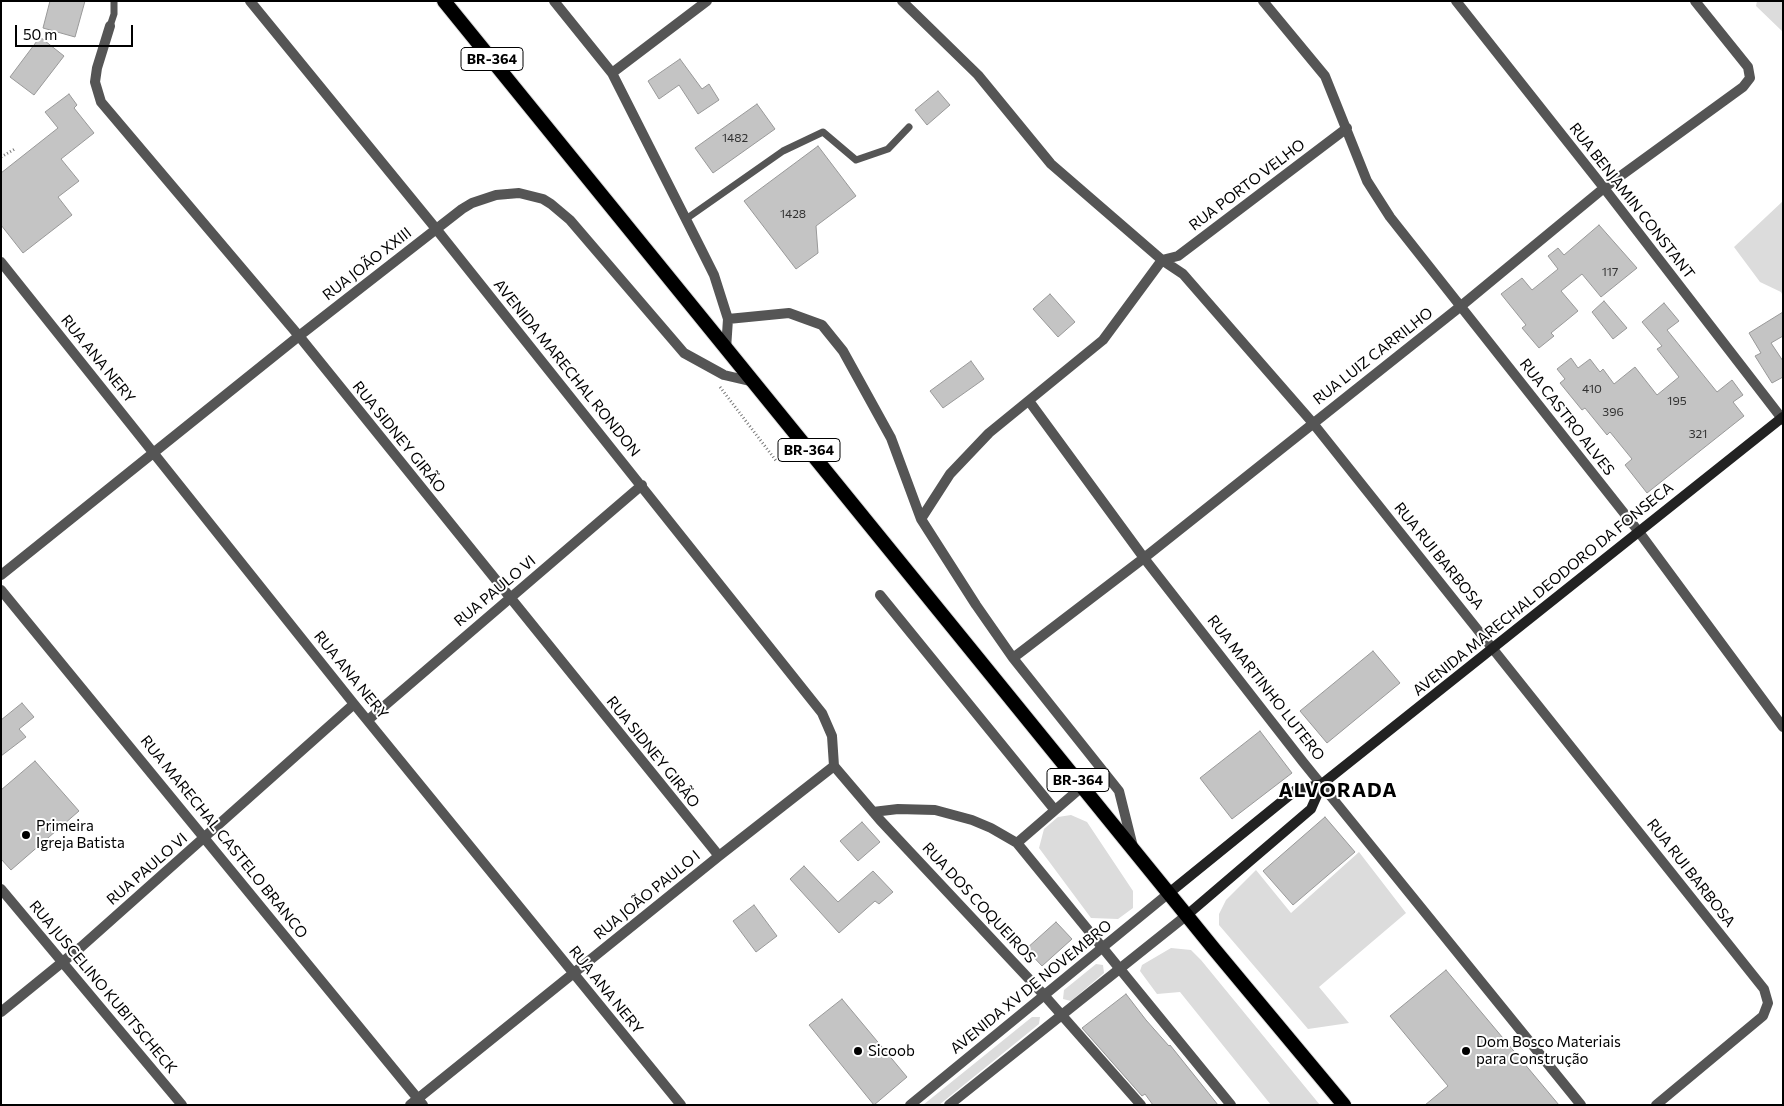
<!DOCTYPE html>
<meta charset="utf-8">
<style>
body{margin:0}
#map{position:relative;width:1784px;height:1106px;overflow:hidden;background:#fff;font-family:Commissioner,sans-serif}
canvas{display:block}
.frame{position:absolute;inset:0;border:2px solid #000;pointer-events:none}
.scale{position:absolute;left:15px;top:25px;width:118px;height:22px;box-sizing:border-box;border:2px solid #000;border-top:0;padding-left:6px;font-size:15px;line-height:18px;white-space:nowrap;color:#000;-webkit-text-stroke:4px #fff;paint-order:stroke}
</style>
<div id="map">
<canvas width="1784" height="1106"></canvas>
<div class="frame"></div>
<div class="scale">50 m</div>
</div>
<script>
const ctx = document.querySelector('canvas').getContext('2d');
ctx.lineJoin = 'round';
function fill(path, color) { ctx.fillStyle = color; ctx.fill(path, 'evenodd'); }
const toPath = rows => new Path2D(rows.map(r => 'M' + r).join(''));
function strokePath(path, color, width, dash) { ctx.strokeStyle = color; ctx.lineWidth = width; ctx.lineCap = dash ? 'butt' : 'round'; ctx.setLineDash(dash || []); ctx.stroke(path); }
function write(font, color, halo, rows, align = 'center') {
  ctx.font = font + ' Commissioner,sans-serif'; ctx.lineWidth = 4; ctx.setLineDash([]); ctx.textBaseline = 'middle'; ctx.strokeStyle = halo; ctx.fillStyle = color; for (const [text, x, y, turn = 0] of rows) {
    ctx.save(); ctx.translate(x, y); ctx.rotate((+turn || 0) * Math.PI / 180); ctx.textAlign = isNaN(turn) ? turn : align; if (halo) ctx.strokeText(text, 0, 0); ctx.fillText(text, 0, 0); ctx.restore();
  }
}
const green = toPath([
 [1757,1,1783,1,1783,32,1756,6],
 [1783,201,1783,296,1781,292,1760,282,1734,247],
 [1071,815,1087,822,1133,891,1133,908,1118,919,1091,918,1039,848,1044,829,1058,817],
 [1359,852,1406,913,1319,987,1349,1023,1308,1029,1219,925,1219,914,1226,900,1256,870,1291,913],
 [1171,948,1191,950,1201,960,1320,1105,1271,1105,1180,992,1157,994,1140,971,1142,965],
 [1096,964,1103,965,1104,973,1071,1001,1063,999,1064,990],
 [1032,1017,1040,1017,1039,1024,939,1105,923,1105]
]);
const building = toPath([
 [50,1,85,1,75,37,43,28,50,1],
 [40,37,64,56,34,95,10,77,40,37],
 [680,59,702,89,709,84,719,100,698,114,679,85,659,99,648,81,680,59],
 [938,91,950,105,927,125,915,110,938,91],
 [69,94,77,105,74,108,94,133,61,159,79,181,58,197,72,215,23,253,1,225,1,173,58,128,45,112,69,94],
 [757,104,775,129,713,173,695,148,757,104],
 [818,146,856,196,816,226,818,253,796,269,744,201,818,146],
 [1599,225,1637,268,1601,297,1582,274,1561,291,1578,311,1551,333,1554,336,1539,348,1522,328,1526,325,1501,294,1522,278,1532,290,1558,269,1548,256,1558,248,1564,255,1599,225],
 [1050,294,1075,322,1058,337,1033,309,1050,294],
 [1604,301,1627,328,1613,339,1592,312,1604,301],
 [1664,303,1679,321,1667,330,1717,392,1732,380,1743,395,1733,402,1744,416,1647,493,1625,465,1632,459,1610,432,1607,435,1585,408,1582,410,1560,383,1565,379,1557,369,1571,358,1578,368,1590,359,1600,372,1603,369,1614,384,1635,367,1657,395,1679,377,1657,349,1662,346,1642,322,1664,303],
 [1783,312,1783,336,1771,343,1783,361,1783,377,1772,383,1755,356,1761,353,1749,333,1783,312],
 [971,361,984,379,943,408,930,391,971,361],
 [1373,651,1400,683,1327,743,1300,711,1373,651],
 [22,703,34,717,19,729,26,737,1,756,1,720,22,703],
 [1260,731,1292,773,1232,819,1200,778,1260,731],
 [35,761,79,811,11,870,1,859,1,790,35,761],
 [1325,817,1355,852,1293,905,1263,871,1325,817],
 [862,822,880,842,858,861,840,841,862,822],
 [804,866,838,902,873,871,893,892,879,904,875,901,839,933,790,879,804,866],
 [754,905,777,936,756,952,733,921,754,905],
 [1056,922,1072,939,1042,966,1026,949,1056,922],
 [1446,970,1559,1105,1425,1105,1448,1086,1390,1016,1446,970],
 [1126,994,1146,1020,1169,1046,1170,1045,1218,1105,1153,1105,1145,1094,1142,1096,1082,1028,1126,994],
 [842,999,907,1077,874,1105,809,1025,842,999]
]);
const path = toPath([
 [1,157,15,149],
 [720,387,777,462]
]);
const service = toPath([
 [110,26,114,14,114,1],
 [686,219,783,151,823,132,856,160,888,149,909,127]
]);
const minor = toPath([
 [250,1,437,230,822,713,832,736,834,766],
 [554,1,612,73,702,251,714,275,728,319,726,349],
 [902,1,978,75,1051,164,1162,260,1183,274,1312,422,1764,989,1768,1003,1763,1016,1656,1105],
 [1263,1,1325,76,1367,181,1390,217,1639,532,1783,727],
 [1456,1,1604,188,1783,420],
 [110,26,97,68,95,82,101,102,299,336,719,856],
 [612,73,707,1],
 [1162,260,1178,256,1347,128],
 [1,262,354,704,681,1105],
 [728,319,789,313,822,325,843,351,891,438,921,519,976,605,1013,658,1119,791,1133,847],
 [1029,401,1144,558,1303,762,1581,1105],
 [921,519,950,474,989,433,1103,340,1162,260],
 [1,575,299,336,462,209,472,203,496,195,519,193,543,199,551,204,570,220,684,353,724,375,754,382],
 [1,590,423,1105],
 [880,595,1054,809],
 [1013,658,1144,558,1461,306,1604,188,1743,87,1750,78,1748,67,1695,1],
 [368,720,642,485],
 [834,766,880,820,1044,995,1141,1105],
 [873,812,898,809,935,810,972,820,991,828,1017,843,1231,1105],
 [1017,843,1083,786],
 [1,889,182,1105],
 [1,1012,81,947,354,704],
 [410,1105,719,856,834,766]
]);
const tertiary = toPath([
 [910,1105,1169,893],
 [949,1105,1187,915]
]);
const secondary = toPath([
 [1169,893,1296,790,1322,784,1783,417],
 [1187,915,1311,809,1322,784]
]);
const trunk = toPath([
 [444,1,1214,949,1344,1105]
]);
const markers = [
 [26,835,5,"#000"],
 [858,1051,5,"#000"],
 [1466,1051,5,"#000"]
];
const numberNames = [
 ["1482",735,138],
 ["1428",793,214],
 ["117",1610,272],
 ["410",1592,389],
 ["195",1677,401],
 ["396",1613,412],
 ["321",1698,434]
];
const shields = [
 [492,59,62],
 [809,450,62],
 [1078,780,62]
];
const shieldNames = [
 ["BR-364",492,59],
 ["BR-364",809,450],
 ["BR-364",1078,780]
];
const streetNames = [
 ["RUA PORTO VELHO",1247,185,-37],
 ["RUA BENJAMIN CONSTANT",1632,201,52],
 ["RUA JOÃO XXIII",367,264,-38],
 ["RUA LUIZ CARRILHO",1373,356,-38],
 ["RUA ANA NERY",98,359,51],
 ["AVENIDA MARECHAL RONDON",567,368,51],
 ["RUA CASTRO ALVES",1567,417,52],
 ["RUA SIDNEY GIRÃO",399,437,51],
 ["RUA RUI BARBOSA",1439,556,51],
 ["AVENIDA MARECHAL DEODORO DA FONSECA",1543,589,-39],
 ["RUA PAULO VI",495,591,-40],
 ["RUA ANA NERY",351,675,51],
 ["RUA MARTINHO LUTERO",1266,688,52],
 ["RUA SIDNEY GIRÃO",653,752,51],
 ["RUA MARECHAL CASTELO BRANCO",224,837,51],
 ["RUA PAULO VI",147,869,-41],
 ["RUA RUI BARBOSA",1691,873,52],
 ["RUA JOÃO PAULO I",647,895,-39],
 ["RUA DOS COQUEIROS",979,903,47],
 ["RUA JUSCELINO KUBITSCHECK",103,987,50],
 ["AVENIDA XV DE NOVEMBRO",1031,987,-39],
 ["RUA ANA NERY",606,990,51]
];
const poiNames = [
 ["Primeira",36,826],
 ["Igreja Batista",36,843],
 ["Dom Bosco Materiais",1476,1042],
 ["para Construção",1476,1059],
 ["Sicoob",868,1051]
];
const districtNames = [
 ["ALVORADA",1338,790]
];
fill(green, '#dcdcdc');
fill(building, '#c4c4c4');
strokePath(building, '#999', 1);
strokePath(trunk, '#dbdbdb', 16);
strokePath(path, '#777', 3, [1, 2.5]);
strokePath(service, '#555', 7);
strokePath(minor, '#555', 10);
strokePath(tertiary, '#555', 10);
strokePath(secondary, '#222', 10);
strokePath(trunk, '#000', 14);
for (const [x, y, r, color] of markers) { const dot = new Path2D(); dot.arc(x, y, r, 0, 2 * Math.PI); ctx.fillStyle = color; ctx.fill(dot); strokePath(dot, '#fff', 2); }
write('12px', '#313131', null, numberNames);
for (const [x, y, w] of shields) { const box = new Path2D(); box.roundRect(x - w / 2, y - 11.5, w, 23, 4); ctx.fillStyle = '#fff'; ctx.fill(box); strokePath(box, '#000', 1); }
write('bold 14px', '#000', null, shieldNames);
write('15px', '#000', '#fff', streetNames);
write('15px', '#000', '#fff', poiNames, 'left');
ctx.letterSpacing = '1px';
write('bold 20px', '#000', '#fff', districtNames);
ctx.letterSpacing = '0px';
</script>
